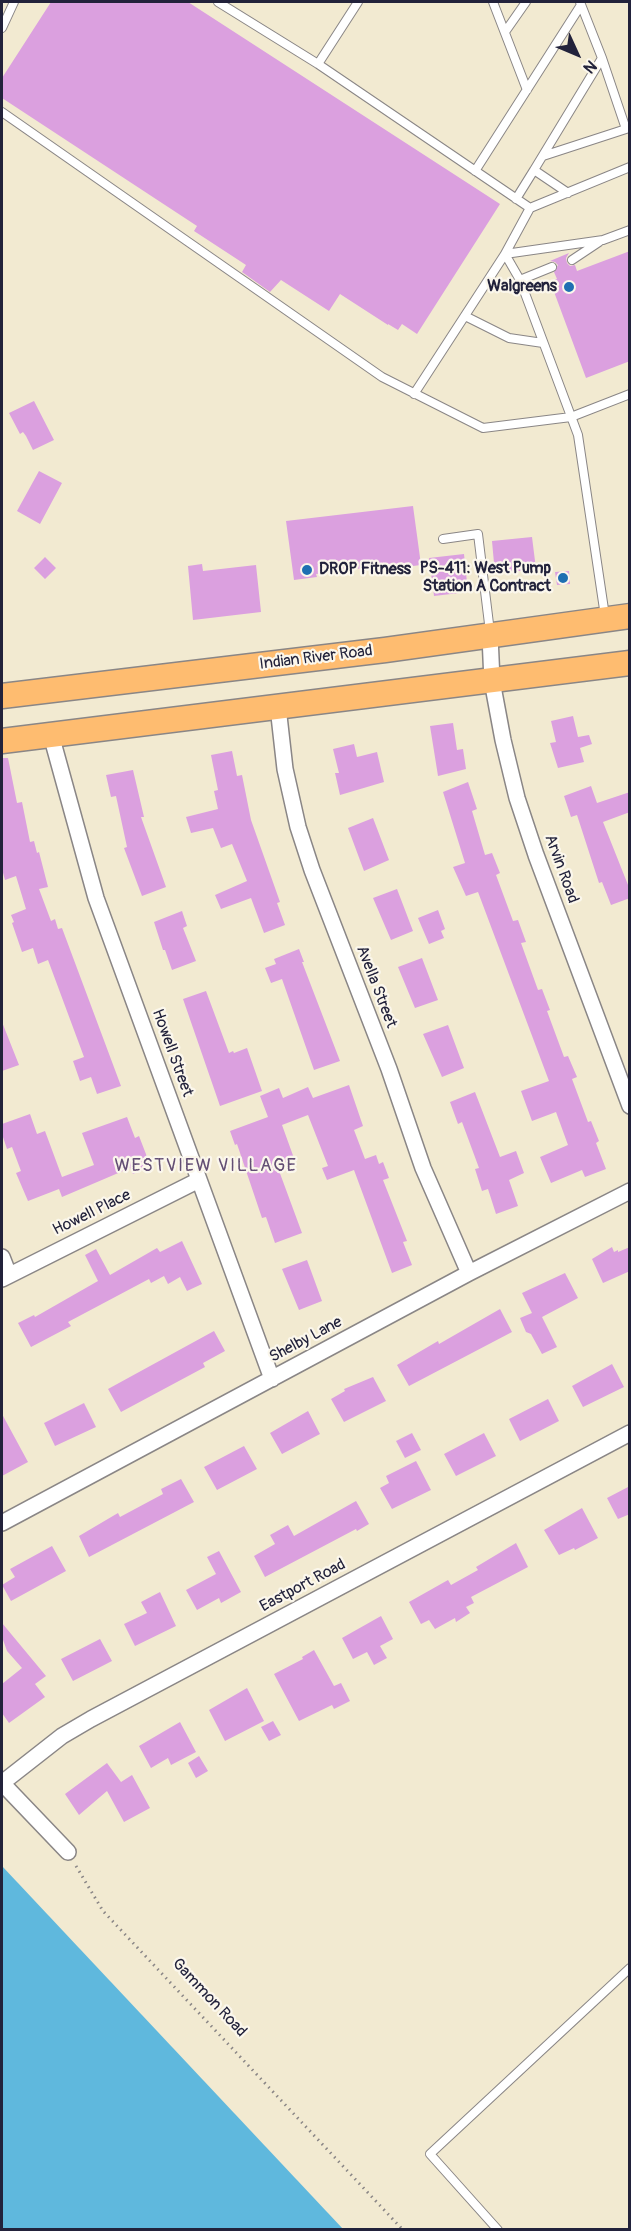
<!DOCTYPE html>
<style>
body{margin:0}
#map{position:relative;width:631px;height:2231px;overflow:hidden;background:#f2ead1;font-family:Pangolin,sans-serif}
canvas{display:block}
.frame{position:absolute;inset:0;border:3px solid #22223b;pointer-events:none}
.north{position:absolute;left:547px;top:24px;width:60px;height:60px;-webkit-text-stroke:4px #fbf7ec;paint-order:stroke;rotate:134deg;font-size:16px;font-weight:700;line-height:24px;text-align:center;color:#22223b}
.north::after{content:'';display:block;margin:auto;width:21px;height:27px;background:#22223b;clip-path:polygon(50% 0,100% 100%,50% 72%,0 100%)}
</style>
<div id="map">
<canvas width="631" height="2231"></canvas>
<div class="frame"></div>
<div class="north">N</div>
</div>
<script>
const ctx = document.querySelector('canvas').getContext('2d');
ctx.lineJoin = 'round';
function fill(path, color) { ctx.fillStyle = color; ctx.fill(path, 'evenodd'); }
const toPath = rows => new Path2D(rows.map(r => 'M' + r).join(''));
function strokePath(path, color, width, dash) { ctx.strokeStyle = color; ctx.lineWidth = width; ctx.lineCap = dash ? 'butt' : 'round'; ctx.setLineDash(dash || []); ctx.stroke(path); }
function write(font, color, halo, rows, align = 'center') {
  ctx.font = font + ' Pangolin,sans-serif'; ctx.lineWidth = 4.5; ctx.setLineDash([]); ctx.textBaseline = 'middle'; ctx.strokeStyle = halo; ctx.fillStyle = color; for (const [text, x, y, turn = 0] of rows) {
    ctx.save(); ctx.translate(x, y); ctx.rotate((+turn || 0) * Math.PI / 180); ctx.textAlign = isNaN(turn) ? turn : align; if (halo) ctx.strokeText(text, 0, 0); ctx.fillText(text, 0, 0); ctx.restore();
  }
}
const water = toPath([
 [2,1866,343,2229,2,2229]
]);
const building = toPath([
 [51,2,188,2,500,204,417,334,402,324,398,330,388,324,388,325,340,294,329,311,281,280,270,292,242,272,246,265,194,231,197,226,2,98,2,78],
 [630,251,630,361,586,378,550,281,557,279,554,272,558,265,555,262,550,261,569,253,566,258,567,263,570,266,575,265,577,271],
 [34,401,54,440,33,450,26,436,23,432,20,434,9,413],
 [39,471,62,483,40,524,17,511],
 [413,506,421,565,397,568,396,564,316,574,317,577,294,580,286,521],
 [532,537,536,569,495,574,492,541],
 [464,554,468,592,434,596,429,558],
 [45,557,56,568,45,579,34,568],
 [202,564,203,571,256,565,261,612,193,620,188,566],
 [569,571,570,584,557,585,555,572],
 [573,716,578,737,589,735,592,744,580,748,584,762,558,768,550,743,556,742,551,721],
 [453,723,457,750,463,749,466,769,438,776,430,726],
 [354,744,357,757,377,752,384,782,340,795,335,773,339,773,333,749],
 [232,751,237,776,242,775,251,820,280,902,277,903,285,925,264,933,251,898,221,909,215,895,247,881,232,844,221,848,213,828,191,833,186,817,218,809,214,791,218,790,211,755],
 [2,758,8,758,17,803,22,802,30,842,34,841,37,853,39,852,48,887,39,889,51,921,55,919,58,929,62,928,121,1086,97,1094,91,1077,80,1081,73,1061,84,1057,48,960,38,964,33,948,22,952,12,923,14,922,11,915,26,909,16,876,5,880,2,869],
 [133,770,144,817,141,817,166,887,142,896,124,848,127,847,116,796,111,797,106,775],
 [468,782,477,809,472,811,485,855,492,853,500,873,496,875,513,921,518,920,526,942,521,943,538,990,542,989,550,1010,547,1011,564,1057,568,1056,577,1077,572,1079,588,1122,591,1121,599,1141,596,1143,606,1169,585,1177,582,1170,551,1183,540,1157,568,1145,556,1112,532,1121,521,1091,549,1081,478,892,466,896,453,867,465,863,443,792],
 [591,786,597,803,630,792,630,812,603,822,630,890,630,898,611,905,602,882,599,883,577,815,571,817,564,796],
 [373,818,389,860,364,871,348,828],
 [397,889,413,931,391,940,373,898],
 [438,910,445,929,441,931,444,938,429,944,418,918],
 [182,911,187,926,183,928,196,961,172,970,165,950,163,950,154,922],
 [299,949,304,962,302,962,340,1061,314,1070,282,979,271,983,265,968,276,964,274,959],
 [422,958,438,1000,415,1008,398,967],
 [206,991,229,1053,233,1051,234,1053,247,1048,262,1091,220,1106,183,999],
 [2,1022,19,1065,2,1071],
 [448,1025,464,1068,442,1077,423,1034],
 [349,1085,363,1126,354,1130,365,1159,376,1155,379,1164,383,1162,389,1178,383,1180,407,1241,403,1242,412,1265,392,1273,354,1170,327,1180,322,1168,328,1166,308,1115,282,1125,295,1161,278,1168,302,1233,275,1243,266,1217,262,1218,237,1144,235,1145,230,1131,268,1117,260,1096,279,1088,283,1098,308,1087,313,1098],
 [475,1092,500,1157,516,1151,524,1173,509,1180,518,1206,496,1214,488,1189,482,1191,475,1169,479,1168,462,1122,458,1124,450,1102],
 [30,1114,37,1134,45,1131,62,1177,94,1165,82,1133,127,1117,135,1138,139,1136,149,1162,145,1163,147,1168,133,1174,130,1168,62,1197,59,1189,28,1201,16,1173,21,1171,12,1147,7,1149,2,1134,2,1124],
 [182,1241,202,1284,187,1291,180,1277,168,1284,164,1276,151,1283,149,1279,68,1322,71,1326,31,1347,18,1323,34,1315,35,1317,98,1281,85,1255,96,1249,110,1275,157,1248,160,1252],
 [612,1247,614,1252,618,1250,618,1252,630,1247,630,1271,603,1283,592,1259],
 [307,1260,322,1301,299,1310,282,1269],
 [565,1273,578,1298,542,1317,557,1347,542,1354,531,1334,526,1332,520,1318,532,1313,522,1293],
 [500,1309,512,1332,409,1386,397,1365,438,1341,439,1344],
 [214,1331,225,1351,203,1363,205,1367,121,1412,108,1389],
 [612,1364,624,1387,583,1407,572,1386],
 [373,1377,386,1401,344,1422,331,1399,345,1391,344,1389],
 [548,1399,559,1421,520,1441,509,1419],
 [84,1403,96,1427,55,1446,44,1423],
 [308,1411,320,1434,282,1454,270,1433],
 [2,1414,28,1462,2,1476],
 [412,1433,421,1450,405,1458,396,1441],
 [484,1433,496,1456,456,1476,444,1454],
 [244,1446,257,1469,217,1490,204,1467],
 [416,1461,431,1490,392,1509,380,1488,389,1483,386,1476],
 [181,1479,194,1502,89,1557,79,1536,118,1513,120,1517,163,1494,161,1489],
 [630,1486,630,1514,618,1519,607,1498],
 [356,1501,369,1524,357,1531,356,1529,265,1577,254,1556,275,1544,270,1535,288,1525,294,1536],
 [582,1508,598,1538,575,1550,574,1548,559,1555,544,1530],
 [516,1543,528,1567,471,1597,474,1603,466,1607,470,1613,456,1622,455,1618,435,1629,429,1620,421,1624,409,1602,448,1580,451,1585,478,1570,476,1567],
 [52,1546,66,1571,11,1601,2,1585,15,1577,10,1569],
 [219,1551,241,1592,221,1603,219,1598,197,1610,186,1590,216,1574,207,1557],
 [160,1592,176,1626,135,1646,124,1624,147,1613,141,1602],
 [381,1616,393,1639,380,1646,387,1658,374,1665,367,1652,353,1659,342,1638],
 [2,1623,46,1676,35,1684,45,1697,9,1723,2,1713,2,1684,22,1668,7,1651,2,1637],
 [100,1639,112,1661,73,1681,61,1659],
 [314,1650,334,1686,341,1683,350,1701,334,1709,332,1705,299,1721,274,1674,303,1659,302,1657],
 [247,1688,264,1721,225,1741,209,1710],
 [273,1721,281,1735,269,1741,261,1727],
 [180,1722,196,1752,171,1765,168,1758,151,1768,139,1746],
 [199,1756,208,1771,196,1778,188,1763],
 [107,1763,121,1782,132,1775,150,1808,124,1822,107,1791,79,1815,65,1794]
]);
const path = toPath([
 [76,1866,103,1911,403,2230]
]);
const service = toPath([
 [218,2,318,64,530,208,630,167],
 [493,2,527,90],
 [2,28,14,2],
 [505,32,526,2],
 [318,64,358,2],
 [2,112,382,377,483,428,571,417,630,394],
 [543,156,626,129,602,58],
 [475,171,581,5],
 [568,193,534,170,602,58,580,2],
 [516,199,534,170],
 [530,208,505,254,520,280,578,435,605,616],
 [572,260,599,242],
 [520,280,552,267],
 [465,316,509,338,543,343],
 [414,394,505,254,603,240,630,230],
 [443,539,478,534,490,632],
 [498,2230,430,2154,630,1968]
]);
const minor = toPath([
 [490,636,492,681,503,740,517,798,536,855,630,1106],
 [278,707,285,769,298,827,312,870,389,1069,423,1168,469,1273],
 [51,735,96,898,272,1379],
 [2,1257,9,1275],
 [2,1279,199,1180],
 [2,1523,469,1273,630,1191],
 [2,1783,62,1736,91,1719,630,1433],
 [2,1783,68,1852]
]);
const primary = toPath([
 [2,696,385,650,630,616],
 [2,741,630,663]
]);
const markers = [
 [569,287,6,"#1f6fb2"],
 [307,570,6,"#1f6fb2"],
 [563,578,6,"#1f6fb2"]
];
const poiNames = [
 ["Walgreens",557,287],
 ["PS-411: West Pump",551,569],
 ["Station A Contract",551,587],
 ["DROP Fitness",319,570,"left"]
];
const streetNames = [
 ["Indian River Road",316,658,-7],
 ["Arvin Road",561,869,70],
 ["Avella Street",376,987,69],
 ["Howell Street",172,1053,70],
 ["Howell Place",92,1213,-26],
 ["Shelby Lane",306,1340,-28],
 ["Eastport Road",303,1586,-28],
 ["Gammon Road",209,1998,47]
];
const neighbourhoodNames = [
 ["WESTVIEW VILLAGE",206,1166]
];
fill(water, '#5fb8dd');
fill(building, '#dba0df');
strokePath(service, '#8a8686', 10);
strokePath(minor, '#8a8686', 18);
strokePath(primary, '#8a8686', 27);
strokePath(path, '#8a8686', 3, [1.5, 4.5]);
strokePath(service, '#fff', 8);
strokePath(minor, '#fff', 15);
strokePath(primary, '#febc70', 24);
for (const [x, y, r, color] of markers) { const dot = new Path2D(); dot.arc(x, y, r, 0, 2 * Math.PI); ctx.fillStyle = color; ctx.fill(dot); strokePath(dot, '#fbf7ec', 2); }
write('bold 16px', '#22223b', '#fbf7ec', poiNames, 'right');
write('16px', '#22223b', '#fbf7ec', streetNames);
ctx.letterSpacing = '1.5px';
write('18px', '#634e74', '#fbf7ec', neighbourhoodNames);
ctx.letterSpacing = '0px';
</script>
